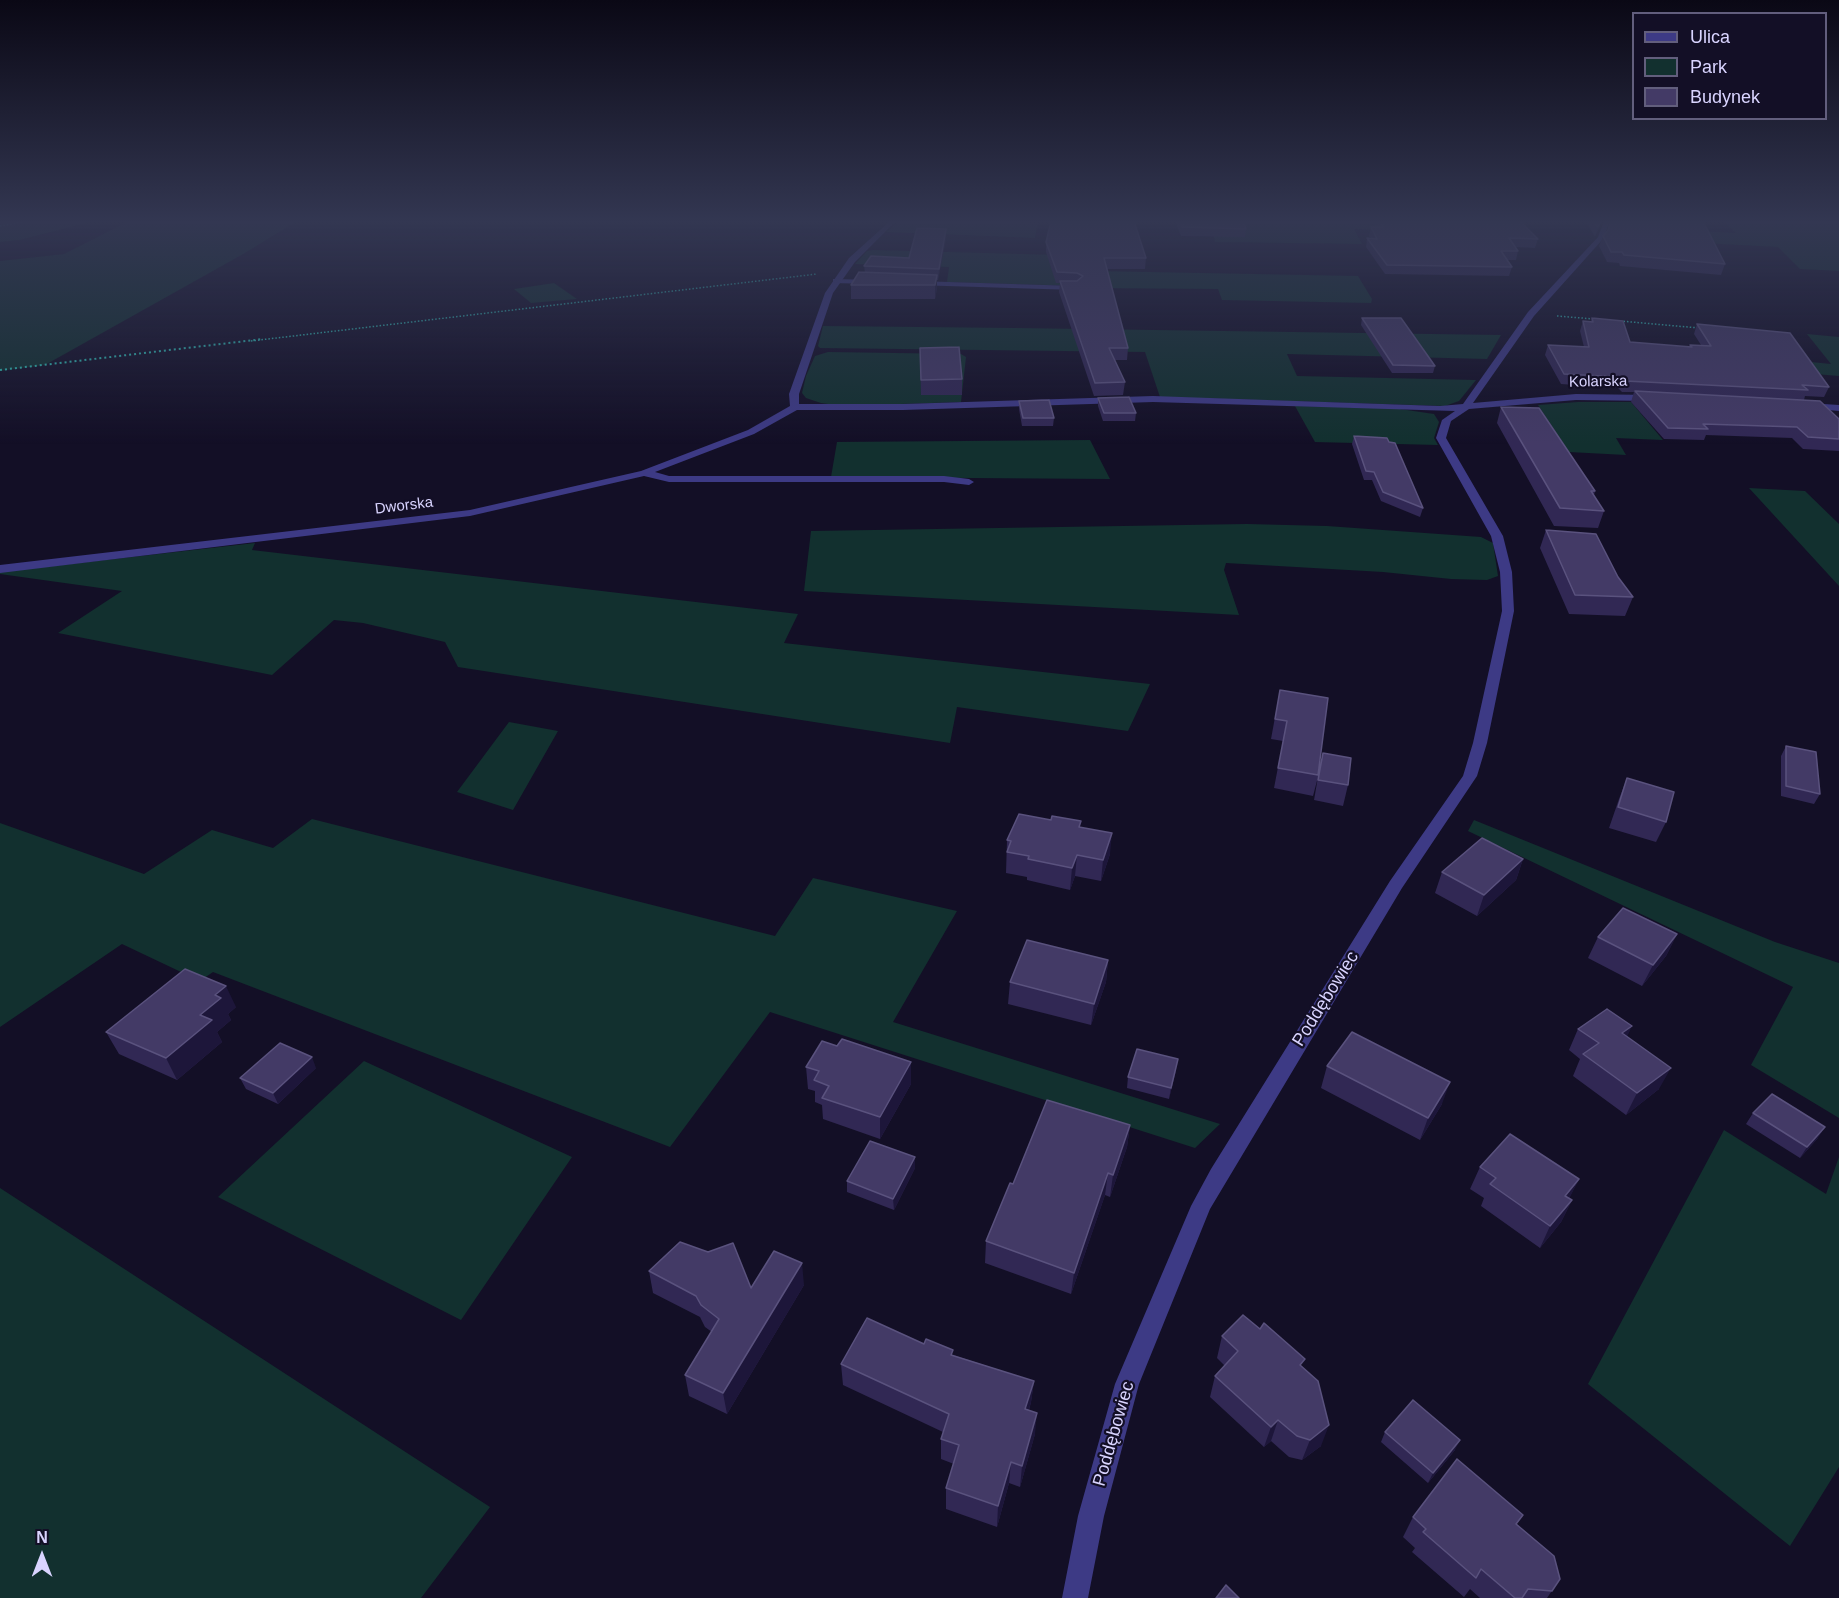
<!DOCTYPE html>
<meta charset="utf-8">
<style>
body{margin:0}
#map{position:relative;width:1839px;height:1598px;overflow:hidden;background:#130f26;font-family:Arial,sans-serif}
canvas{display:block}
.legend{position:absolute;left:1632px;top:12px;width:195px;height:108px;box-sizing:border-box;background:#130f26;border:2px solid #625e7d;margin:0;padding:8px 10px;list-style:none;font-size:18px;color:#d9d4ff}
.legend li{display:flex;align-items:center;gap:12px;height:30px}
.legend b{width:30px;border:2px solid #625e7d}
.north{position:absolute;left:12px;top:1526px;width:60px;height:60px;-webkit-text-stroke:4px #130f26;paint-order:stroke;rotate:0deg;font-size:16px;font-weight:700;line-height:24px;text-align:center;color:#d9d4ff}
.north::after{content:'';display:block;margin:auto;width:21px;height:27px;background:#d9d4ff;clip-path:polygon(50% 0,100% 100%,50% 72%,0 100%)}
</style>
<div id="map">
<canvas width="1839" height="1598"></canvas>
<ul class="legend">
<li><b style="height:8px;background:#3d3a85"></b>Ulica</li>
<li><b style="height:16px;background:#12302f"></b>Park</li>
<li><b style="height:16px;background:#433a66"></b>Budynek</li>
</ul>
<div class="north">N</div>
</div>
<script>
const ctx = document.querySelector('canvas').getContext('2d');
ctx.lineJoin = 'round';
function fill(path, color) { ctx.fillStyle = color; ctx.fill(path, 'evenodd'); }
const toPath = rows => new Path2D(rows.map(r => 'M' + r).join(''));
function strokePath(path, color, width, dash) { ctx.strokeStyle = color; ctx.lineWidth = width; ctx.lineCap = dash ? 'butt' : 'round'; ctx.setLineDash(dash || []); ctx.stroke(path); }
function write(font, color, halo, rows, align = 'center') {
  ctx.font = font + ' Arial,sans-serif'; ctx.lineWidth = 4.5; ctx.setLineDash([]); ctx.textBaseline = 'middle'; ctx.strokeStyle = halo; ctx.fillStyle = color; for (const [text, x, y, turn = 0] of rows) {
    ctx.save(); ctx.translate(x, y); ctx.rotate((+turn || 0) * Math.PI / 180); ctx.textAlign = isNaN(turn) ? turn : align; if (halo) ctx.strokeText(text, 0, 0); ctx.fillText(text, 0, 0); ctx.restore();
  }
}
const green = toPath([
 [0,221,93,221,20,240,0,242],
 [129,221,297,221,245,253,45,365,0,371,0,261,64,254],
 [900,221,979,221,1038,223,1035,238,886,232],
 [1210,221,1455,221,1463,232,1354,229,1362,244,1215,242],
 [1723,221,1839,221,1839,271,1800,269,1778,247,1606,238,1612,227,1736,233],
 [873,250,1062,255,1098,271,1358,276,1372,299,1371,303,1222,300,1218,289,1089,288,1081,286,947,282,949,267,855,264,867,251],
 [554,283,577,299,531,303,514,289],
 [823,326,1017,328,1501,335,1487,359,1287,354,1297,376,1476,380,1459,401,1445,406,1160,397,1145,352,820,348,818,346],
 [1807,334,1839,337,1839,376,1719,366,1710,352,1831,364],
 [828,352,961,354,966,357,961,402,842,406,821,403,806,398,802,393,806,376,815,356],
 [1578,402,1631,402,1663,440,1616,438,1626,455,1569,452,1538,405],
 [1295,406,1393,408,1434,414,1439,422,1434,438,1438,445,1315,442],
 [1090,440,1110,479,831,477,837,442],
 [1749,488,1805,491,1839,524,1839,586],
 [1247,524,1327,526,1481,537,1493,543,1498,576,1487,580,1451,579,1383,572,1226,563,1224,570,1239,615,804,591,811,531],
 [255,543,252,550,798,614,784,643,1150,684,1128,731,957,707,950,743,458,667,445,642,363,623,334,620,272,675,58,633,122,591,0,574,0,572],
 [509,722,558,731,513,810,457,792],
 [312,819,775,936,813,878,957,911,893,1022,1220,1124,1195,1148,770,1012,670,1147,213,972,200,981,122,944,0,1027,0,823,144,874,212,830,273,848],
 [1474,820,1775,942,1839,963,1839,1118,1751,1065,1793,987,1468,831],
 [364,1061,572,1157,461,1320,218,1197],
 [1724,1130,1826,1194,1839,1157,1839,1467,1790,1546,1588,1384],
 [0,1188,490,1507,421,1598,0,1598]
]);
const pathFar1 = toPath([
 [0,226,29,221],
 [1557,316,1594,319],
 [1620,321,1699,328],
 [251,341,817,274]
]);
const path = toPath([
 [0,370,263,339]
]);
const service = toPath([
 [836,279,872,280,876,282,872,284,833,283,833,279,836,279],
 [917,281,1076,286,1080,288,1076,290,914,285,913,283,917,281]
]);
const minor = toPath([
 [890,221,896,221,855,262,833,293,799,394,799,404,903,404,1153,396,1440,406,1463,404,1528,312,1598,237,1604,221,1610,221,1603,239,1534,316,1473,403,1576,394,1652,395,1657,398,1652,401,1576,400,1469,409,1451,421,1446,438,1503,536,1512,572,1514,611,1487,743,1477,776,1402,888,1210,1209,1139,1384,1104,1516,1088,1598,1062,1598,1078,1516,1115,1384,1191,1206,1211,1169,1390,881,1463,776,1473,743,1502,611,1500,572,1491,536,1436,438,1442,420,1455,411,1153,402,903,410,797,410,754,434,655,472,669,476,944,476,969,479,974,482,969,485,944,482,669,482,644,476,470,516,0,573,0,565,470,510,641,471,748,430,790,406,789,394,825,293,849,258,890,221],
 [1808,403,1839,405,1839,411,1805,408,1803,406,1808,403]
]);
const wall = toPath([
 [1175,221,1243,221,1246,229,1245,237,1181,236],
 [1373,221,1520,221,1538,239,1535,248,1516,247,1518,251,1516,260,1507,260,1512,267,1509,276,1385,274,1366,247,1367,238,1371,238,1369,236,1371,227,1376,227],
 [1586,221,1602,221,1595,237],
 [946,229,946,239,938,280,937,280,937,288,935,299,851,299,851,285,865,273,864,266,909,258],
 [1608,230,1725,264,1721,275,1620,266,1619,263,1607,262,1599,246,1603,236],
 [1046,242,1146,258,1145,269,1107,269,1128,348,1127,360,1115,360,1125,382,1123,395,1094,396,1059,292,1060,283,1056,283,1046,252],
 [1362,318,1435,366,1433,373,1392,373,1361,325],
 [1592,318,1630,342,1690,347,1690,345,1701,345,1694,334,1697,324,1829,387,1824,397,1805,396,1804,400,1839,419,1839,451,1803,449,1792,438,1706,435,1704,440,1664,439,1631,402,1634,392,1622,392,1618,388,1561,384,1545,355,1548,345,1584,347,1580,331,1583,321,1591,321],
 [920,348,962,379,962,395,921,395],
 [1098,398,1136,413,1135,421,1103,421,1098,406],
 [1019,401,1054,418,1053,426,1022,426,1019,409],
 [1501,407,1595,491,1594,495,1604,511,1598,528,1554,526,1497,423],
 [1354,436,1389,442,1423,508,1420,517,1381,501,1372,480,1364,480,1352,444],
 [1546,530,1618,577,1633,597,1625,616,1569,614,1540,548],
 [1280,690,1318,774,1323,753,1348,785,1343,806,1314,800,1318,777,1313,796,1274,788,1283,741,1271,739],
 [1786,746,1820,794,1814,804,1781,796,1781,756],
 [1627,778,1666,822,1656,842,1609,828,1619,799],
 [1081,827,1110,854,1101,881,1075,876,1070,890,1027,880,1027,877,1006,873,1007,840],
 [1523,859,1516,880,1477,916,1435,893,1442,872],
 [1677,934,1666,956,1642,986,1588,958,1598,937],
 [1108,960,1106,982,1091,1025,1008,1004,1010,982],
 [236,1007,228,1014,231,1020,217,1032,222,1042,177,1080,119,1054,106,1032],
 [1578,1029,1627,1037,1659,1089,1626,1115,1573,1076,1580,1059,1569,1050],
 [837,1046,911,1062,911,1084,880,1139,823,1119,822,1105,815,1102,815,1091,808,1089,806,1067],
 [1327,1066,1442,1104,1420,1140,1321,1088],
 [316,1068,278,1104,246,1089,240,1078],
 [1176,1070,1169,1099,1127,1088,1128,1077],
 [1753,1113,1818,1138,1800,1158,1746,1124],
 [1130,1125,1127,1147,1110,1197,1105,1195,1071,1294,985,1263,986,1241,1013,1184],
 [1480,1167,1579,1179,1569,1198,1572,1200,1561,1222,1540,1248,1481,1206,1484,1198,1470,1189],
 [915,1168,894,1210,847,1192,847,1181],
 [649,1271,751,1288,804,1285,727,1414,689,1396,685,1375,712,1332,705,1327,700,1317,653,1293],
 [1222,1336,1302,1367,1321,1446,1302,1460,1289,1457,1271,1441,1264,1447,1210,1397,1215,1376,1225,1366,1217,1358],
 [924,1344,953,1355,1034,1381,1031,1402,1029,1410,1035,1434,1020,1487,1009,1483,997,1527,946,1509,946,1488,954,1464,941,1459,941,1439,943,1432,843,1385,841,1364],
 [1385,1432,1455,1450,1428,1483,1381,1442],
 [1413,1517,1517,1524,1560,1579,1547,1598,1480,1598,1470,1589,1464,1597,1412,1552,1415,1548,1403,1537]
]);
const shadedWall = toPath([
 [1601,221,1602,221,1595,237,1598,227],
 [946,229,946,239,938,280,939,269],
 [937,275,937,288,935,299,935,285],
 [1112,833,1110,854,1101,881,1103,860],
 [1077,855,1075,876,1070,890,1072,868],
 [1523,859,1516,880,1477,916,1484,895],
 [1677,934,1666,956,1642,986,1653,965],
 [1108,960,1106,982,1091,1025,1094,1004],
 [226,986,236,1007,228,1014,231,1020,217,1032,222,1042,177,1080,166,1058,200,1015,215,995],
 [1632,1026,1622,1048,1622,1033],
 [312,1057,316,1068,278,1104,273,1093],
 [1178,1059,1176,1070,1169,1099,1171,1088],
 [911,1062,911,1084,880,1139,880,1117],
 [1671,1068,1659,1089,1626,1115,1637,1093],
 [1450,1082,1442,1104,1420,1140,1428,1118],
 [1130,1125,1127,1147,1110,1197,1113,1175],
 [1825,1127,1818,1138,1800,1158,1807,1147],
 [915,1157,915,1168,894,1210,893,1199],
 [1108,1173,1105,1195,1071,1294,1074,1273],
 [1579,1179,1568,1201,1565,1196],
 [1572,1200,1561,1222,1540,1248,1550,1226],
 [802,1263,804,1285,727,1414,723,1393],
 [1034,1381,1031,1402,1023,1430,1025,1409],
 [1037,1413,1035,1434,1020,1487,1022,1466],
 [1278,1420,1271,1441,1264,1447,1271,1427],
 [1329,1425,1321,1446,1302,1460,1310,1440],
 [1460,1440,1455,1450,1428,1483,1433,1473],
 [1011,1462,1009,1483,997,1527,998,1506]
]);
const building = toPath([
 [1051,221,1134,221,1146,258,1104,258,1128,348,1109,348,1125,382,1095,383,1060,281,1077,281,1083,276,1077,273,1057,272,1046,242,1051,221],
 [1179,221,1243,221,1246,229,1182,227,1179,221],
 [1379,221,1520,221,1538,239,1509,238,1518,251,1501,251,1512,267,1387,265,1367,238,1377,239,1371,227,1383,227,1379,221],
 [1594,221,1601,221,1598,227,1594,221],
 [1611,221,1703,221,1725,264,1624,255,1622,252,1611,252,1603,236,1608,230,1611,221],
 [917,228,946,229,939,269,864,266,871,256,909,258,917,228],
 [859,272,937,275,935,285,851,285,859,272],
 [1362,318,1401,318,1435,366,1393,365,1362,318],
 [1592,318,1623,321,1630,342,1692,347,1690,345,1711,346,1697,324,1790,333,1829,387,1802,385,1808,390,1625,381,1622,377,1564,374,1548,345,1589,347,1583,321,1593,322,1592,318],
 [959,347,962,379,921,380,920,348,959,347],
 [1635,391,1820,401,1839,419,1839,439,1808,437,1797,427,1703,424,1708,429,1668,428,1635,391],
 [1129,397,1136,413,1104,413,1098,398,1129,397],
 [1049,400,1054,418,1023,418,1019,401,1049,400],
 [1501,407,1539,408,1595,491,1591,491,1604,511,1560,508,1501,407],
 [1354,436,1387,438,1389,442,1395,443,1423,508,1383,492,1374,472,1366,471,1354,436],
 [1546,530,1596,534,1618,577,1633,597,1575,595,1546,530],
 [1280,690,1328,698,1318,775,1278,768,1287,721,1275,719,1280,690],
 [1786,746,1816,752,1820,794,1786,786,1786,746],
 [1323,753,1351,758,1348,785,1318,780,1323,753],
 [1627,778,1674,792,1666,822,1618,807,1627,778],
 [1019,814,1051,820,1052,816,1081,821,1079,827,1112,833,1103,860,1077,855,1072,868,1028,859,1029,856,1007,852,1011,841,1007,840,1019,814],
 [1482,838,1523,859,1484,895,1442,872,1482,838],
 [1623,908,1677,934,1653,965,1598,937,1623,908],
 [1027,940,1108,960,1094,1004,1010,982,1027,940],
 [185,969,226,986,215,995,221,998,200,1015,212,1020,166,1058,106,1032,185,969],
 [1607,1009,1632,1026,1622,1033,1671,1068,1637,1093,1583,1054,1599,1043,1578,1029,1607,1009],
 [1352,1032,1450,1082,1428,1118,1327,1066,1352,1032],
 [842,1039,911,1062,880,1117,822,1098,829,1086,814,1080,819,1071,806,1067,822,1041,837,1046,842,1039],
 [280,1043,312,1057,273,1093,240,1078,280,1043],
 [1137,1049,1178,1059,1171,1088,1128,1077,1137,1049],
 [1772,1094,1825,1127,1807,1147,1753,1113,1772,1094],
 [1047,1100,1130,1125,1113,1175,1108,1173,1074,1273,986,1241,1010,1183,1013,1184,1047,1100],
 [1510,1134,1579,1179,1565,1196,1572,1200,1550,1226,1490,1184,1496,1178,1480,1167,1510,1134],
 [870,1141,915,1157,893,1199,847,1181,870,1141],
 [680,1242,708,1252,733,1243,751,1288,774,1251,802,1263,723,1393,685,1375,719,1319,701,1305,696,1296,649,1271,680,1242],
 [1243,1315,1260,1329,1264,1323,1305,1359,1300,1365,1318,1381,1329,1425,1310,1440,1297,1436,1278,1420,1271,1427,1215,1376,1238,1351,1222,1336,1243,1315],
 [867,1318,924,1344,926,1339,953,1350,951,1355,1034,1381,1025,1409,1037,1413,1022,1466,1011,1462,998,1506,946,1488,959,1445,941,1439,949,1414,841,1364,867,1318],
 [1413,1400,1460,1440,1433,1473,1385,1432,1413,1400],
 [1457,1459,1523,1515,1516,1524,1554,1556,1560,1579,1552,1591,1528,1589,1522,1598,1515,1598,1481,1569,1476,1578,1423,1532,1426,1529,1413,1517,1457,1459],
 [1226,1585,1239,1598,1216,1598,1226,1585]
]);
const farStreetnames = [
 ["Kolarska",1598,382,-1],
 ["Dworska",404,506,-7]
];
const streetNames = [
 ["Poddębowiec",1326,999,-58],
 ["Poddębowiec",1114,1434,-74]
];
fill(green, '#12302f');
strokePath(pathFar1, '#2fb8b0', 1.5, [1.5, 2]);
strokePath(path, '#2fb8b0', 2, [2, 3]);
fill(service, '#3d3a85');
fill(minor, '#3d3a85');
fill(wall, '#312854');
fill(shadedWall, '#1d163a');
fill(building, '#433a66');
strokePath(building, '#5a527e', 1.5);
const sky = ctx.createLinearGradient(0, 0, 0, 444);
sky.addColorStop(0, '#0a0815');
sky.addColorStop(0.5, '#333752');
sky.addColorStop(1, '#33375200');
ctx.fillStyle = sky;
ctx.fillRect(0, 0, 1839, 444);
write('15px', '#d9d4ff', '#130f26', farStreetnames);
write('18px', '#d9d4ff', '#130f26', streetNames);
</script>
